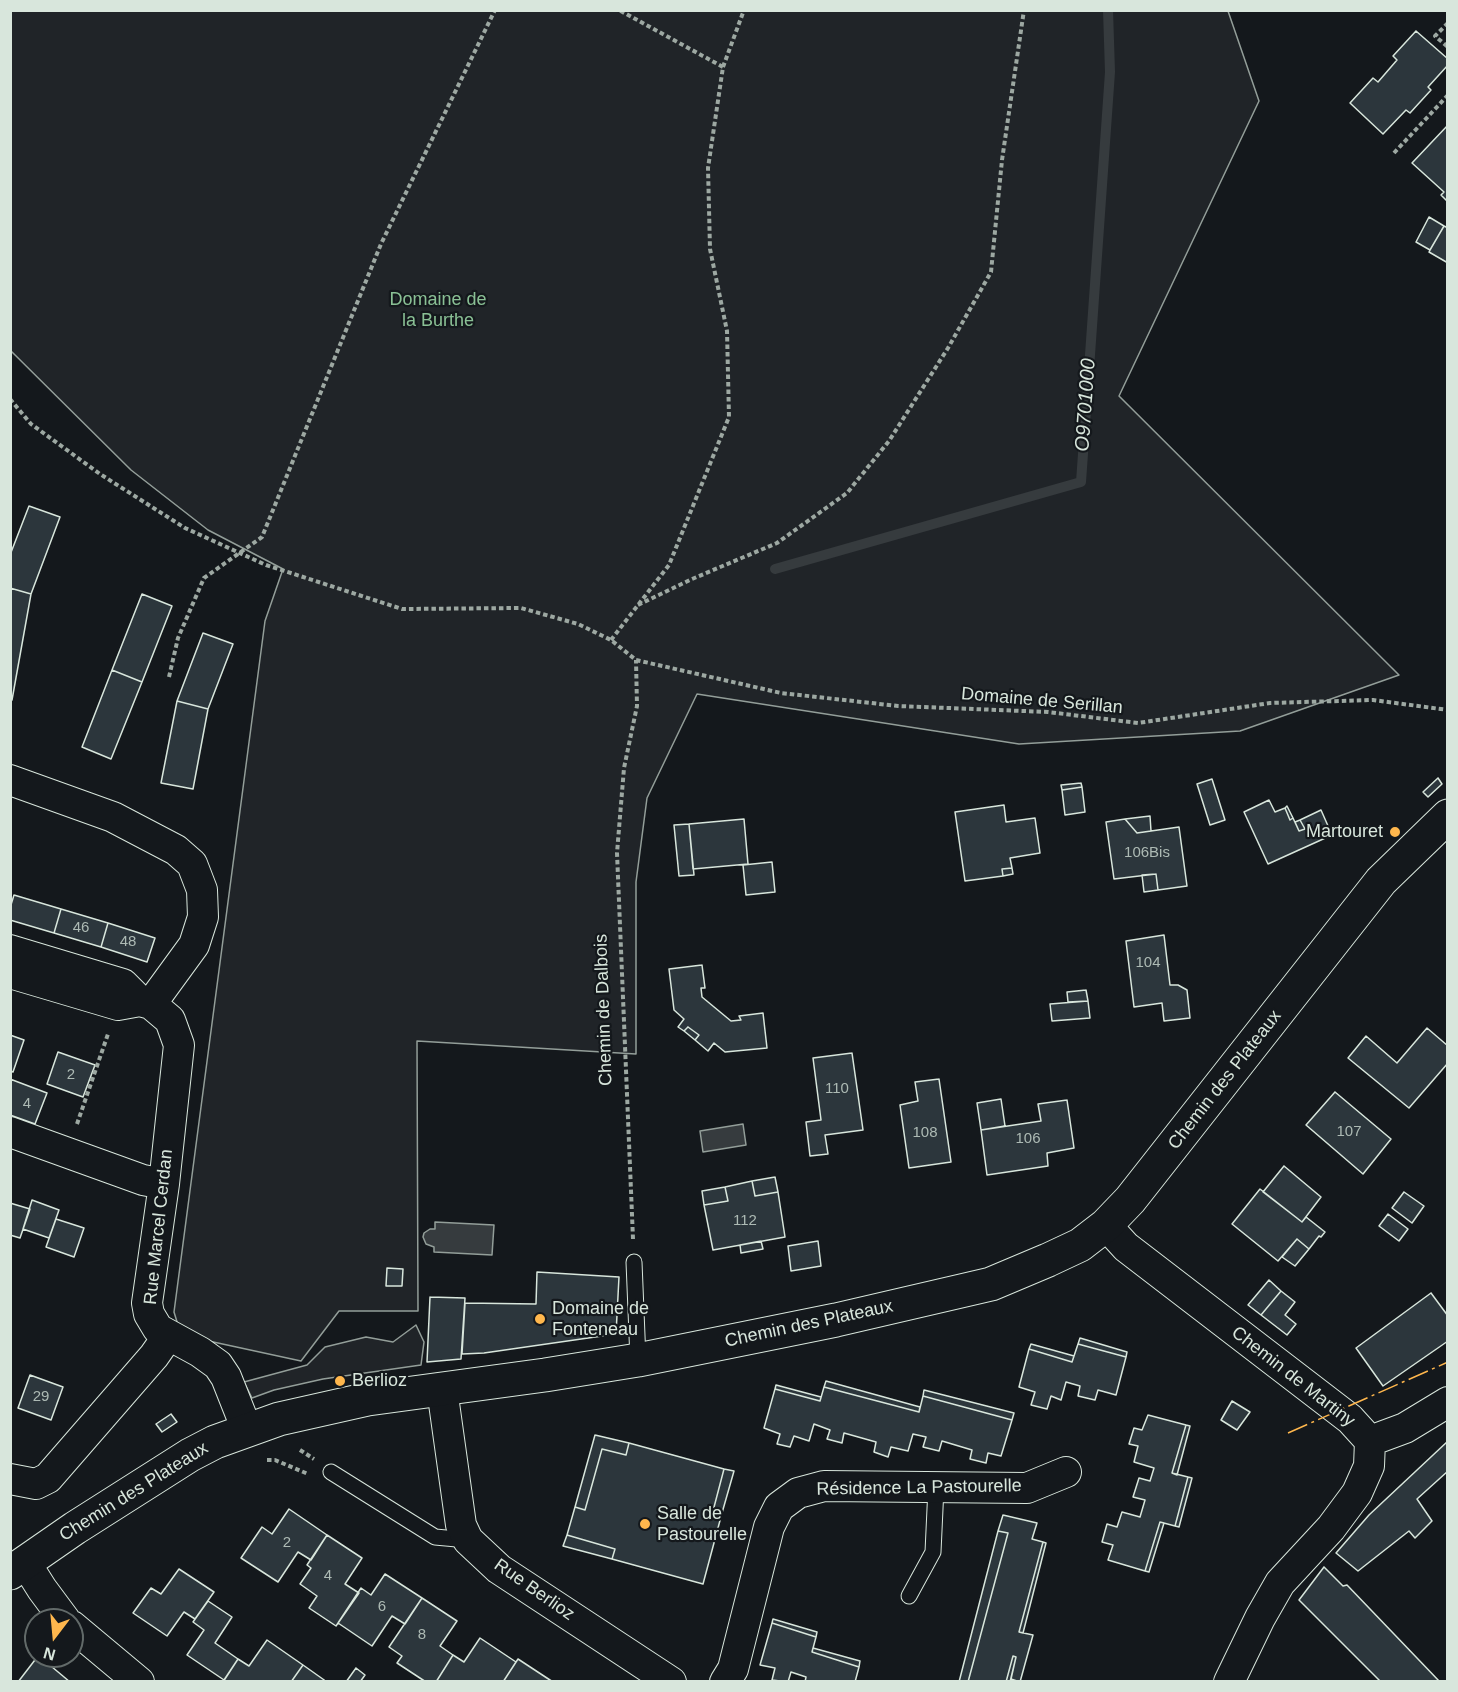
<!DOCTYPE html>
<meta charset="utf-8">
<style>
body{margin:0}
#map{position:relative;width:1458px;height:1692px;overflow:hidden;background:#14181c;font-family:Helvetica,sans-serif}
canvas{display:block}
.frame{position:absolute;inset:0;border:12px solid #d8e6dc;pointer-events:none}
.north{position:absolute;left:24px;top:1608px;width:60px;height:60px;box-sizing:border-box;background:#14181c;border:2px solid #626a69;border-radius:50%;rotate:196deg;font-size:16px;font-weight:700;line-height:24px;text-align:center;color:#d8e6dc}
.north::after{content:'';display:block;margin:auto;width:21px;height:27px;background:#ffb74d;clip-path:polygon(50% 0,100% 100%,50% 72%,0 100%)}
</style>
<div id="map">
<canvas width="1458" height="1692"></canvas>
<div class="frame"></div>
<div class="north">N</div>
</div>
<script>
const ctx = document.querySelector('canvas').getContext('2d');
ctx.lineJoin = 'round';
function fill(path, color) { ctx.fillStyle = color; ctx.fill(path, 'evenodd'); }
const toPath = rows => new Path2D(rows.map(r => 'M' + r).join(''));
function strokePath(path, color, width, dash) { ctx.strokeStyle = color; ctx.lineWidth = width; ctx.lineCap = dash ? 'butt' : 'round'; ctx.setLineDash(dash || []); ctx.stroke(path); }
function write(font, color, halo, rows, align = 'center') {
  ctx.font = font + ' Helvetica,sans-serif'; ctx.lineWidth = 4.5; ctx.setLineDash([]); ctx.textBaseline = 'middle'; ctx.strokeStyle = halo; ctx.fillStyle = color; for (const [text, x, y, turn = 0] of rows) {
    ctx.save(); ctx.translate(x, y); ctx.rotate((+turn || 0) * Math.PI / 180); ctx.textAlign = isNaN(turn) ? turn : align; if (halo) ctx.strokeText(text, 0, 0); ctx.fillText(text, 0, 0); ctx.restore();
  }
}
const green = toPath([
 [10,11,1228,11,1259,101,1119,396,1399,675,1240,731,1019,744,697,694,647,798,636,882,636,1054,417,1041,418,1311,339,1311,301,1361,181,1335,174,1312,265,621,283,569,208,530,131,470,11,351,10,11],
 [416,1325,424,1342,421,1365,323,1379,274,1390,252,1398,244,1382,307,1365,325,1347,366,1337,393,1342,416,1325]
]);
const water = toPath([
 [743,1124,746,1145,703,1152,700,1131,743,1124],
 [435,1222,494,1225,492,1255,434,1252,434,1247,426,1244,423,1237,424,1233,430,1229,435,1229,435,1222]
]);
const stream = toPath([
 [775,569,1081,482,1110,72,1108,10]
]);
const building = toPath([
 [1416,31,1448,59,1448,65,1428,87,1431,90,1410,113,1406,110,1383,134,1350,103,1373,78,1378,82,1397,60,1393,56,1416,31],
 [1448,125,1448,202,1441,195,1444,192,1412,163,1448,125],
 [1429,217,1444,226,1430,250,1416,242,1429,217],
 [1444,226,1448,228,1448,263,1429,252,1444,226],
 [29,506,60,517,31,594,10,588,10,555,29,506],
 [10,588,31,594,12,700,10,700,10,588],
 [142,594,172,606,142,682,112,670,142,594],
 [203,633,233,644,208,709,177,701,203,633],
 [112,670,142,682,111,759,82,747,112,670],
 [177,701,208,709,193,789,161,783,177,701],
 [1438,778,1442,784,1428,797,1423,792,1438,778],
 [1212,779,1225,820,1210,825,1197,784,1212,779],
 [1081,783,1082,787,1062,790,1061,785,1081,783],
 [1082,787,1085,812,1065,815,1062,790,1082,787],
 [1269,800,1275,812,1285,808,1290,820,1293,818,1299,831,1305,829,1300,820,1321,810,1332,835,1268,864,1244,812,1269,800],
 [1004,805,1006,822,1035,818,1040,853,1010,858,1012,868,1002,869,1003,876,965,881,955,812,1004,805],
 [1287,806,1293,818,1290,820,1285,808,1287,806],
 [1150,816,1151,831,1137,833,1125,819,1150,816],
 [744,819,748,864,693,869,689,824,744,819],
 [1125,819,1137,833,1179,827,1187,886,1158,890,1156,874,1114,879,1106,822,1125,819],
 [1300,820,1305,829,1299,831,1295,822,1300,820],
 [689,824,694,875,679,876,674,825,689,824],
 [772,862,775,892,746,895,743,865,772,862],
 [1012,868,1013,874,1003,876,1002,869,1012,868],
 [1156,874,1158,890,1144,892,1142,875,1156,874],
 [14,895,61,909,54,933,10,920,10,908,14,895],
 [61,909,108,923,101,947,54,933,61,909],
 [108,923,155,938,147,962,101,947,108,923],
 [1164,935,1170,985,1178,985,1187,990,1190,1018,1164,1021,1162,1003,1134,1007,1126,941,1164,935],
 [702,965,705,988,701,988,702,997,731,1021,741,1020,739,1016,763,1013,767,1048,725,1052,714,1043,708,1051,695,1040,699,1035,688,1027,684,1031,678,1027,684,1019,674,1010,669,969,702,965],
 [1086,990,1088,1001,1068,1002,1067,992,1086,990],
 [1088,1001,1090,1018,1052,1021,1050,1004,1088,1001],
 [688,1027,699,1035,695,1040,684,1031,688,1027],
 [1427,1028,1448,1046,1448,1063,1409,1108,1348,1058,1366,1036,1397,1063,1427,1028],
 [10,1035,24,1040,13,1072,10,1071,10,1035],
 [58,1052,95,1065,83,1097,47,1084,58,1052],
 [852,1053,863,1130,825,1135,828,1154,810,1156,806,1122,821,1120,813,1058,852,1053],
 [10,1079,47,1093,35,1124,10,1115,10,1079],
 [939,1079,951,1162,909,1168,900,1105,918,1101,915,1082,939,1079],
 [1335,1092,1391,1139,1363,1174,1306,1125,1335,1092],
 [1001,1099,1005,1126,981,1130,977,1103,1001,1099],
 [1067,1100,1074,1148,1047,1153,1048,1166,987,1175,981,1130,1041,1121,1038,1104,1067,1100],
 [1284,1166,1321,1197,1302,1222,1263,1192,1284,1166],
 [775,1177,778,1192,755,1196,752,1181,775,1177],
 [752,1181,755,1196,778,1192,785,1237,713,1250,704,1205,728,1201,725,1187,752,1181],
 [725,1187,728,1201,704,1205,702,1191,725,1187],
 [1260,1189,1302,1222,1306,1217,1325,1232,1321,1237,1319,1236,1309,1249,1297,1239,1278,1261,1232,1224,1260,1189],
 [1404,1192,1424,1206,1412,1223,1392,1208,1404,1192],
 [32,1200,59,1210,49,1238,23,1229,32,1200],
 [10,1203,30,1209,20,1238,10,1235,10,1203],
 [1388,1214,1408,1229,1399,1241,1379,1226,1388,1214],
 [56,1219,84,1228,74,1257,46,1247,56,1219],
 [1297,1239,1309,1249,1295,1266,1282,1257,1297,1239],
 [761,1241,763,1249,741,1253,740,1245,761,1241],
 [818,1241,821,1266,791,1271,788,1246,818,1241],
 [387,1268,403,1269,402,1286,386,1286,387,1268],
 [537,1272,619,1277,616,1334,484,1353,462,1354,465,1303,536,1304,537,1272],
 [1269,1280,1281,1291,1261,1315,1248,1305,1269,1280],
 [1281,1291,1295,1302,1285,1315,1296,1324,1287,1335,1261,1315,1281,1291],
 [1431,1293,1448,1316,1448,1341,1383,1386,1356,1348,1431,1293],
 [430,1297,465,1298,461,1359,427,1362,430,1297],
 [1080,1338,1127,1352,1126,1357,1078,1344,1080,1338],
 [1031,1344,1074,1356,1072,1362,1029,1349,1031,1344],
 [1078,1344,1126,1357,1116,1395,1098,1390,1095,1400,1078,1396,1080,1386,1066,1382,1061,1400,1051,1396,1047,1409,1031,1405,1035,1392,1019,1387,1029,1349,1072,1362,1078,1344],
 [30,1375,63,1387,51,1420,18,1408,30,1375],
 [826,1381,920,1407,919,1412,824,1387,826,1381],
 [776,1385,821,1397,820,1401,775,1389,776,1385],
 [824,1387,919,1412,923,1396,1012,1420,1001,1456,988,1453,986,1463,970,1459,972,1450,942,1441,939,1451,923,1447,926,1437,913,1434,908,1451,891,1447,888,1457,874,1452,876,1442,844,1433,842,1443,827,1439,830,1430,814,1424,809,1441,794,1436,790,1447,777,1444,780,1434,764,1428,775,1389,820,1401,824,1387],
 [924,1390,1014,1413,1012,1420,923,1396,924,1390],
 [1232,1401,1250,1412,1237,1430,1221,1420,1232,1401],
 [171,1414,177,1422,162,1432,156,1424,171,1414],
 [1148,1415,1186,1425,1172,1473,1188,1477,1175,1526,1160,1522,1145,1571,1108,1560,1113,1545,1102,1542,1107,1524,1117,1527,1122,1512,1140,1517,1145,1500,1133,1497,1139,1478,1150,1481,1154,1468,1134,1462,1138,1446,1129,1444,1134,1428,1142,1430,1148,1415],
 [1186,1425,1190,1426,1177,1475,1172,1473,1186,1425],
 [595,1435,629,1443,626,1455,602,1449,585,1510,575,1507,595,1435],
 [1448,1441,1448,1471,1417,1499,1432,1521,1415,1538,1409,1531,1358,1571,1336,1553,1369,1515,1448,1441],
 [629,1443,724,1469,713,1511,722,1513,703,1584,612,1559,615,1549,567,1535,575,1507,585,1510,602,1449,626,1455,629,1443],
 [724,1469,734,1471,722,1513,713,1511,724,1469],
 [1188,1477,1192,1478,1179,1527,1175,1526,1188,1477],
 [289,1509,327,1535,311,1560,298,1552,278,1582,241,1558,262,1527,272,1534,289,1509],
 [1003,1515,1037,1523,1032,1539,1043,1542,1019,1632,1033,1635,1020,1682,1011,1679,1016,1657,1013,1656,1006,1682,968,1682,1008,1533,998,1531,1003,1515],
 [1160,1522,1164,1523,1149,1572,1145,1571,1160,1522],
 [998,1531,1008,1533,968,1682,959,1682,998,1531],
 [327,1535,362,1558,345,1584,359,1593,336,1626,309,1608,317,1596,300,1584,311,1568,307,1565,327,1535],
 [567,1535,615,1549,612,1559,563,1546,567,1535],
 [1043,1542,1046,1543,1023,1633,1019,1632,1043,1542],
 [1324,1567,1343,1586,1347,1585,1440,1682,1381,1682,1299,1600,1324,1567],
 [179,1569,214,1592,195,1619,184,1612,167,1636,133,1613,151,1588,161,1594,179,1569],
 [385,1574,422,1598,405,1624,392,1616,372,1646,338,1623,361,1588,371,1595,385,1574],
 [422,1598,457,1621,440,1646,453,1655,436,1682,426,1682,397,1663,402,1656,389,1647,422,1598],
 [208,1601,232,1617,215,1643,238,1659,224,1680,187,1655,204,1630,193,1622,208,1601],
 [773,1619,817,1632,816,1637,772,1623,773,1619],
 [772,1623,816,1637,812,1652,859,1667,855,1682,805,1682,806,1677,791,1672,788,1682,772,1680,775,1668,760,1665,772,1623],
 [480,1638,516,1662,503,1682,436,1682,453,1655,464,1662,480,1638],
 [267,1640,303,1665,291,1682,223,1682,238,1659,249,1666,267,1640],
 [813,1648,860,1661,859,1667,812,1652,813,1648],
 [38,1656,39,1656,70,1682,18,1682,38,1656],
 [1013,1656,1016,1657,1010,1682,1006,1682,1013,1656],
 [518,1659,553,1682,503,1682,518,1659],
 [303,1665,327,1682,291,1682,303,1665],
 [356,1668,365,1675,360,1682,346,1682,356,1668]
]);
const path = toPath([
 [1448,23,1435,36,1448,47],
 [723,67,744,10],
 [1394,153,1448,95],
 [10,399,31,424,100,474,185,528,266,565,402,609,521,608,578,624,611,640,636,660,781,693,898,706,1048,712,1138,723,1270,703,1373,700,1448,710],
 [638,605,692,579,777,543,847,493,889,441,948,348,991,272,1002,160,1024,10],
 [611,640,669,565,729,417,727,331,710,249,708,168,723,67,619,10],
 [169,677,178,638,204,578,262,537,381,244,495,10],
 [77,1124,108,1034],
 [633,1239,617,853,624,768,637,706,636,660],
 [300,1450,314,1459],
 [267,1460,275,1460,308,1474]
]);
const service = toPath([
 [634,1262,638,1360],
 [331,1472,435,1537,468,1540],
 [909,1596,933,1552,936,1487]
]);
const minor = toPath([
 [10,780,113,817,176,850,192,864,202,890,203,917,194,945,151,1004],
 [10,950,123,984,140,1001],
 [10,973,118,1005,140,1001,151,1004,170,1020,179,1045,164,1184,147,1303,149,1314,158,1329,200,1352,218,1365,226,1377,247,1430],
 [10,1132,143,1180,164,1184],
 [1106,1225,1126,1247,1350,1419,1370,1441,1369,1466,1357,1493,1331,1528,1280,1583,1260,1618,1229,1682],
 [442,1389,461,1525,468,1540,499,1569,671,1682],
 [1370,1441,1405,1428,1448,1402],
 [10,1479,36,1484,48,1478,154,1356,168,1336],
 [25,1562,42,1589,65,1620],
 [72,1626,139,1682],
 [725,1682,733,1669,769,1527,779,1507,798,1493,824,1486,1027,1488,1066,1472]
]);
const tertiary = toPath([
 [10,1573,75,1528,190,1455,215,1442,279,1419,368,1399,545,1375,638,1360,836,1320,991,1284,1048,1260,1080,1245,1106,1225,1130,1200,1381,881,1448,816]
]);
const power = toPath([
 [1288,1433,1448,1362]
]);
const markers = [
 [1395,832,6,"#ffb74d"],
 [540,1319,6,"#ffb74d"],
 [340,1381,6,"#ffb74d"],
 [645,1524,6,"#ffb74d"]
];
const numberNames = [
 ["106Bis",1147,853],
 ["46",81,928],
 ["48",128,942],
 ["104",1148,963],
 ["2",71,1075],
 ["110",837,1089],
 ["4",27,1104],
 ["107",1349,1132],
 ["108",925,1133],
 ["106",1028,1139],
 ["112",745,1221],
 ["29",41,1397],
 ["2",287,1543],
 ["4",328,1576],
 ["6",382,1607],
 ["8",422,1635]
];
const parkNames = [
 ["Domaine de",438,300],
 ["la Burthe",438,321]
];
const streetNames = [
 ["Domaine de Serillan",1042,701,5],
 ["Chemin de Dalbois",604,1010,-92],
 ["Chemin des Plateaux",1225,1080,-52],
 ["Rue Marcel Cerdan",159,1227,-84],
 ["Chemin des Plateaux",809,1324,-12],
 ["Chemin de Martiny",1293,1377,38],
 ["Résidence La Pastourelle",919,1488,-1],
 ["Chemin des Plateaux",134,1492,-32],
 ["Rue Berlioz",534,1590,35]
];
const poiNames = [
 ["Martouret",1383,832,"right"],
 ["Domaine de",552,1309],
 ["Fonteneau",552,1330],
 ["Berlioz",352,1381],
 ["Salle de",657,1514],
 ["Pastourelle",657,1535]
];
const waterNames = [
 ["O9701000",1086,405,-86]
];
fill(green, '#202428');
strokePath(green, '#939e99', 1.5);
fill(water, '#363b3e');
strokePath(water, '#939e99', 1.5);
strokePath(stream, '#363b3e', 10);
fill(building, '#2c363c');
strokePath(building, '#d8e6dc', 1.5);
strokePath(service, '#d8e6dc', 17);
strokePath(minor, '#d8e6dc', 32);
strokePath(tertiary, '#d8e6dc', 35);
strokePath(path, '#9da8a2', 4, [4.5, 3]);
strokePath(service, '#14181c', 15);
strokePath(minor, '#14181c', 30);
strokePath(tertiary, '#14181c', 33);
strokePath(power, '#ffb74d', 1.5, [21, 4.5, 3, 4.5]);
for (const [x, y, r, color] of markers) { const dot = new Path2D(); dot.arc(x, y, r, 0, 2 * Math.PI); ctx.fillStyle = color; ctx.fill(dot); strokePath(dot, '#14181c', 2); }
write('15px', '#adbab4', null, numberNames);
write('18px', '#8ac095', '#14181c', parkNames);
write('18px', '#d8e6dc', '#14181c', streetNames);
write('18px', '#d8e6dc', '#14181c', poiNames, 'left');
write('italic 20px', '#d8e6dc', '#14181c', waterNames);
</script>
